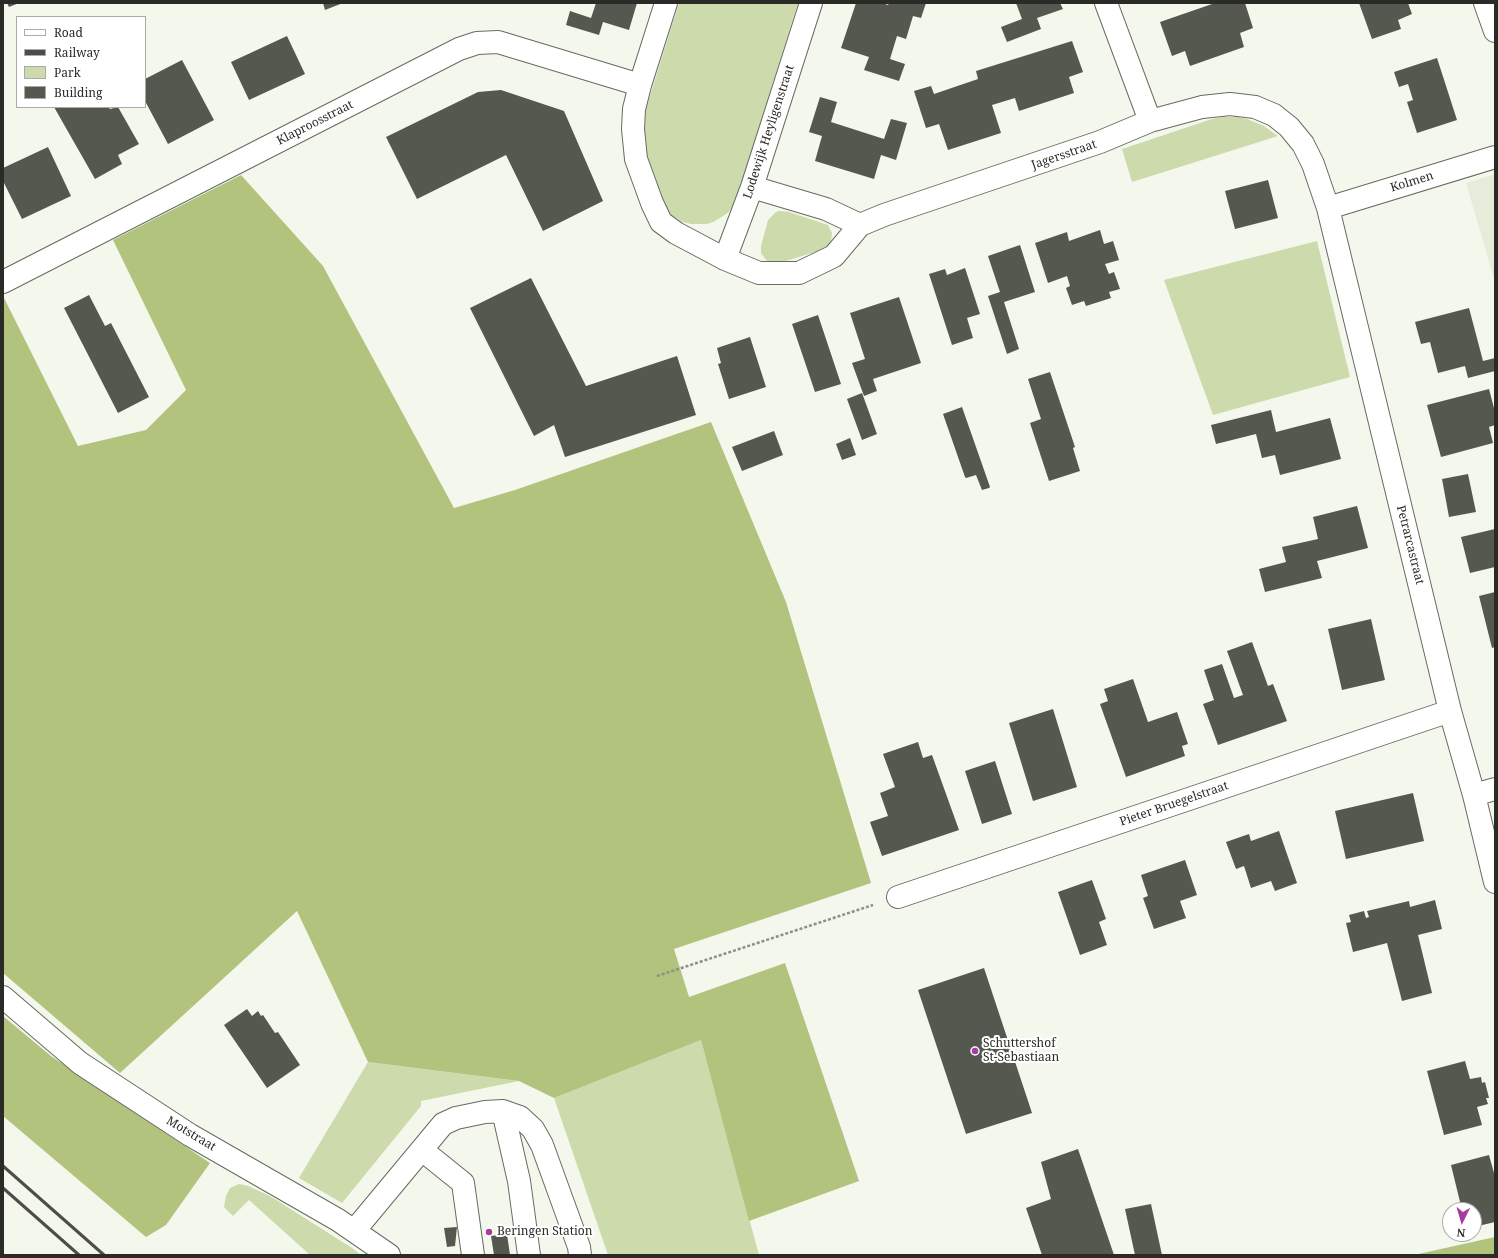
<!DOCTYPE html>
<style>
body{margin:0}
#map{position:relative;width:1498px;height:1258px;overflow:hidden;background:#f4f7ec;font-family:"Noto Serif",serif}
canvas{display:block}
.frame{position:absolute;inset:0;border:4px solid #2a2b27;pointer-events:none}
.legend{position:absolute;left:16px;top:16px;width:130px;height:92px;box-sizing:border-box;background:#fff;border:1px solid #aaaaa9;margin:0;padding:5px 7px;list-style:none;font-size:12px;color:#2a2b27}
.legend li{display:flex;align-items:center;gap:8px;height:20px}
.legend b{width:20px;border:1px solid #aaaaa9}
.north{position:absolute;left:1442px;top:1202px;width:40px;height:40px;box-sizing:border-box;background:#fff;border:1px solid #aaaaa9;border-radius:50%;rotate:185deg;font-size:11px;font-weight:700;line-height:16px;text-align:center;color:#2a2b27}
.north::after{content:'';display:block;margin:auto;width:14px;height:18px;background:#a53d9f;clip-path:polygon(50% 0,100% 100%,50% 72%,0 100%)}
</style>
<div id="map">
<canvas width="1498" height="1258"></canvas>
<div class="frame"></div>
<ul class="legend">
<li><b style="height:5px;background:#fff"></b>Road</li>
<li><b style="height:5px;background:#4c4d48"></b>Railway</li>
<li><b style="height:11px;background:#cddaac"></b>Park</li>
<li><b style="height:11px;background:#55584f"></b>Building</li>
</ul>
<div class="north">N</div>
</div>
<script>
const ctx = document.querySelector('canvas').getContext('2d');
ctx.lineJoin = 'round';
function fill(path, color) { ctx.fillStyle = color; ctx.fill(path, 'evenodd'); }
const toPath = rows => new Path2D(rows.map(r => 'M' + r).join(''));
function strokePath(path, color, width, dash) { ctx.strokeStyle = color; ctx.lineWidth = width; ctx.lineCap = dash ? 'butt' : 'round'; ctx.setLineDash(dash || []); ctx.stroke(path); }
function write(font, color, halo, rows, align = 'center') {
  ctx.font = font + ' "Noto Serif",serif'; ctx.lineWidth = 4; ctx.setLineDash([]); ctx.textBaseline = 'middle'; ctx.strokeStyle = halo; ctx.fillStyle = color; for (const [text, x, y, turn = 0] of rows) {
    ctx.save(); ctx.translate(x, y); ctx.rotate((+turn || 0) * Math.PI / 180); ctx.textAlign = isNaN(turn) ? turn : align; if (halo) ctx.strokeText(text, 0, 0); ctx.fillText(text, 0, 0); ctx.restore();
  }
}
const built = toPath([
 [1495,174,1495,282,1466,183]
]);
const green = toPath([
 [679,3,798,3,735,203,729,212,723,216,713,222,707,224,691,224,683,222,671,215,667,210,644,154,643,118],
 [1222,117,1238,117,1247,119,1264,126,1278,136,1132,182,1122,149,1212,119],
 [779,211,789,212,828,225,832,233,831,242,830,245,818,251,776,264,766,260,761,253,761,246,768,220,776,212],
 [1317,241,1350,377,1213,415,1164,280],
 [701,1040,759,1255,608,1255,554,1098],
 [368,1062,519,1081,421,1101,421,1106,342,1203,299,1178],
 [239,1184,248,1186,270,1196,352,1248,361,1255,310,1255,249,1200,233,1216,224,1207,226,1196,230,1188]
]);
const forest = toPath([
 [241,175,323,266,454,508,515,490,711,422,786,602,871,883,674,949,689,997,785,963,859,1181,749,1221,701,1040,554,1098,519,1081,368,1062,297,911,120,1073,3,973,3,296,78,446,146,430,186,390,113,240],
 [3,1016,51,1056,210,1163,166,1225,146,1237,3,1116],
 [1495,1237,1495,1255,1414,1255]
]);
const building = toPath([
 [7,3,19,3,9,7],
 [323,3,343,3,325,10],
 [596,3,637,3,629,30,603,22,599,35,566,25,570,11,591,18],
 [856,3,883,3,888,5,889,3,926,3,921,18,913,16,906,39,897,36,890,59,905,64,899,81,864,70,869,57,841,48],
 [1016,3,1060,3,1063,9,1037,18,1041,29,1007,42,1001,27,1022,19],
 [1215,3,1245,3,1253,28,1240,33,1244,47,1190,66,1185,51,1172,56,1160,22],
 [1359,3,1408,3,1412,14,1398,20,1401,29,1372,39],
 [287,36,305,74,249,100,231,62],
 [1072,41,1083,72,1069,77,1074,93,1019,111,1015,98,992,105,1001,133,948,150,939,124,926,128,914,91,931,86,934,94,978,79,976,71],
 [1437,58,1457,120,1417,133,1407,102,1413,100,1408,84,1399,87,1394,72],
 [182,60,214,120,168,144,145,101,145,79],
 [501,90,564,111,603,201,543,231,506,155,417,199,386,137,478,92],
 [820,97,837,102,831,122,884,139,891,119,907,123,896,160,881,155,874,179,815,161,822,136,809,132],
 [54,107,108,107,110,109,118,107,139,144,118,155,122,164,95,179],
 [48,147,71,196,22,219,3,181,3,168],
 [1268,180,1278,218,1235,229,1225,191],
 [1100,230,1104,244,1113,241,1119,260,1105,264,1109,274,1114,272,1120,289,1109,292,1111,298,1086,306,1084,301,1072,305,1066,288,1070,286,1067,276,1048,283,1035,243,1067,232,1069,241],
 [1020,245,1035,292,1004,302,1019,349,1007,354,988,296,1000,292,988,256],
 [965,268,980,314,967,318,973,338,952,345,929,274,945,269,947,275],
 [531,278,586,386,677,356,696,415,565,457,554,425,534,436,470,308],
 [89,295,105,326,111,323,149,397,118,413,64,308],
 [899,297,921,363,873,379,877,391,864,396,852,363,865,359,850,313],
 [1469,308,1483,361,1495,358,1495,371,1468,378,1465,366,1438,373,1430,342,1421,344,1415,322],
 [818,315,841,384,815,392,792,324],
 [750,337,766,387,729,399,718,364,721,363,717,348],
 [1050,372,1075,447,1073,448,1080,471,1049,481,1030,423,1041,419,1028,379],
 [1489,389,1495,412,1495,425,1489,427,1493,443,1441,457,1427,405],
 [862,393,877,434,862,440,847,399],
 [962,407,990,487,989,488,982,490,976,475,966,478,965,477,943,414],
 [1271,410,1276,432,1330,418,1341,459,1280,475,1275,455,1262,458,1256,434,1216,444,1211,425],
 [774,431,783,455,742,471,732,447],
 [850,438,856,455,842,460,836,444],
 [1468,474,1476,512,1449,517,1442,479],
 [1357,506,1368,548,1317,561,1322,578,1265,592,1259,569,1286,562,1282,547,1318,539,1313,517],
 [1495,529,1495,567,1470,573,1461,537],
 [1495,592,1495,647,1492,648,1479,596],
 [1371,619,1385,680,1342,690,1328,629],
 [1252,642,1268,686,1273,684,1287,721,1218,745,1203,704,1214,700,1204,670,1222,664,1234,698,1243,695,1227,651],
 [1133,679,1148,722,1177,712,1188,744,1182,746,1185,756,1126,777,1100,704,1108,701,1104,689],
 [1053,709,1077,787,1033,801,1009,723],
 [918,742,923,758,932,755,959,830,882,856,870,822,888,816,880,793,895,787,883,754],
 [995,761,1012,814,982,824,965,771],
 [1413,793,1424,841,1346,859,1335,811],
 [1279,831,1297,883,1275,891,1271,881,1251,888,1244,866,1236,869,1226,842,1249,834,1251,841],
 [1185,860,1197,895,1180,901,1186,918,1154,929,1143,898,1148,896,1141,875],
 [1092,880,1106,919,1099,922,1107,945,1080,955,1058,892],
 [1435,900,1442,929,1418,935,1432,993,1402,1001,1387,943,1353,952,1346,923,1351,922,1349,915,1364,911,1366,918,1369,917,1367,911,1409,901,1410,907],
 [984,968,1032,1113,966,1134,918,990],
 [247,1009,252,1016,258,1011,261,1016,263,1015,275,1033,278,1032,300,1065,267,1088,224,1025],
 [1465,1061,1470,1079,1481,1077,1482,1083,1485,1082,1489,1098,1486,1098,1488,1104,1477,1107,1482,1125,1444,1135,1427,1071],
 [1078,1149,1114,1255,1042,1255,1026,1208,1051,1199,1041,1162],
 [1489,1155,1494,1173,1495,1173,1495,1222,1474,1227,1474,1210,1462,1210,1451,1165],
 [1151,1204,1162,1255,1135,1255,1125,1209],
 [457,1227,455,1246,447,1247,444,1228],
 [507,1234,510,1255,494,1255,491,1236]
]);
const path = toPath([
 [657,976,873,905]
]);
const minor = toPath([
 [666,3,640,85,634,109,633,129,636,159,652,203,661,222,676,233,725,259,759,273,799,273,834,256,860,225],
 [1106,3,1150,121],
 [1485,3,1495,31],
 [752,187,826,209,860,225,884,215,1100,142,1150,121,1202,107,1230,104,1255,107,1274,115,1289,127,1303,144,1313,164,1328,208,1450,711,1474,795,1495,882],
 [1328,208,1495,157],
 [725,259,752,187,811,3],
 [3,282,459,49,477,43,498,42,640,85],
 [1474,795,1495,789],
 [898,897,1450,711],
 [3,997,80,1063,190,1135,338,1220,389,1255],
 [503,1111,519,1181,529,1255],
 [422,1150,463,1183,473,1255],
 [354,1231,443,1124,456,1118,485,1112,503,1111,520,1117,533,1129,542,1145,579,1247,580,1255]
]);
const rail = toPath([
 [3,1166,104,1255],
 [3,1188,79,1255]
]);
const markers = [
 [975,1051,4,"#a53d9f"],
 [489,1232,4,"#a53d9f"]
];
const streetNames = [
 ["Klaproosstraat",315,123,-27],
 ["Lodewijk Heyligenstraat",769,132,-72],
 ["Jagersstraat",1064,155,-19],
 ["Kolmen",1412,182,-17],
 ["Petrarcastraat",1410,545,76],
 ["Pieter Bruegelstraat",1174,804,-19],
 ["Motstraat",191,1134,31]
];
const poiNames = [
 ["Schuttershof",983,1044],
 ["St-Sebastiaan",983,1058],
 ["Beringen Station",497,1232]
];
fill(built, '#e6ecd9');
fill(green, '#cddaac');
fill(forest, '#b2c37e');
fill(building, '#55584f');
strokePath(minor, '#686b61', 24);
strokePath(path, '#8d8f88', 2.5, [3, 2]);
strokePath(minor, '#fff', 22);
strokePath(rail, '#4c4d48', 3);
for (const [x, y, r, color] of markers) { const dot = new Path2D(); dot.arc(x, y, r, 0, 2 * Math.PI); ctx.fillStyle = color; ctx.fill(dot); strokePath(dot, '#fff', 1.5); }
write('12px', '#2a2b27', '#fff', streetNames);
write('12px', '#2a2b27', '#fff', poiNames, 'left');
</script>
